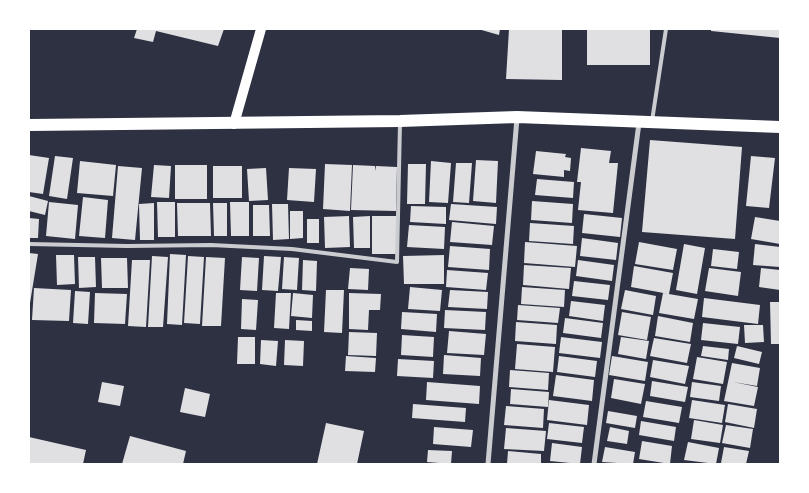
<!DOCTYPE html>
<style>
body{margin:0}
#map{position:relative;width:809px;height:493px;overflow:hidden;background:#2d3142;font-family:"Source Sans 3",sans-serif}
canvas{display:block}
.frame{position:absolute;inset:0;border:30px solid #fff;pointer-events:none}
</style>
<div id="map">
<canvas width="809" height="493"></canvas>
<div class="frame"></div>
</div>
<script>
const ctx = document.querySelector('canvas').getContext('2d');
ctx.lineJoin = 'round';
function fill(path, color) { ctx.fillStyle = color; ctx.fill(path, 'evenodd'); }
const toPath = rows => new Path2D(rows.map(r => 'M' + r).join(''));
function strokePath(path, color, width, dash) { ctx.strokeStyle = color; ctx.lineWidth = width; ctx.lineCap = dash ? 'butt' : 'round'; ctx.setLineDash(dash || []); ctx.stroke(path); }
const building = toPath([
 [137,29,224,29,218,46,156,31,153,42,134,38],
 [478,29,500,29,499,35],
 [509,29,562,29,562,80,506,79],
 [587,29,650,29,650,65,587,65],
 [711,29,780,29,780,38,711,31],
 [650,140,742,147,735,239,642,232],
 [581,148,611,151,609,163,618,163,613,213,578,210,581,182,577,182],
 [536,151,566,154,565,157,571,158,570,171,564,170,564,177,533,174],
 [29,155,49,158,43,194,29,192],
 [55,156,73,158,67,199,49,196],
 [751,156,775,158,769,208,746,206],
 [476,160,498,161,496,203,473,201],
 [80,161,116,165,113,196,77,193],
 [431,161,451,163,448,203,429,202],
 [456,163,472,163,469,203,453,202],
 [325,164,352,165,350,211,323,209],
 [408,164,426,164,425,204,407,204],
 [154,165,171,166,169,198,151,197],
 [175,165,207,165,207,199,175,199],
 [353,165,375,166,376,171,376,166,397,167,396,211,351,210],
 [118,166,142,168,135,240,112,238],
 [213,166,242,166,242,198,213,198],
 [266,168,268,200,249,201,247,169],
 [289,168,316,169,314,202,287,200],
 [537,179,574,182,573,198,535,195],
 [29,196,48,201,45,215,29,211],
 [83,197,108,200,105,238,79,236],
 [532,201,573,204,572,223,531,220],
 [49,202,78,205,75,239,46,236],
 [157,202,175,202,175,237,158,237],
 [230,202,249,202,249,236,231,236],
 [154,203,154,240,140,240,139,204],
 [177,203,210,203,211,236,178,236],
 [213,203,227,203,227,236,214,236],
 [272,204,288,204,289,239,273,240],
 [451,204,497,207,496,224,449,220],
 [253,205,269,205,270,236,253,236],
 [411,206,446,207,446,224,410,222],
 [290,211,303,211,303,238,290,239],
 [584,214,622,218,620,237,582,233],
 [349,216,350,247,325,248,324,217],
 [370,216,370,248,354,248,353,217],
 [372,216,397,216,396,254,372,254],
 [755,217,780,221,780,244,751,239],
 [29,218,39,219,38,238,29,238],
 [307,219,319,219,319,243,307,243],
 [452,222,494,226,492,245,450,242],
 [530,223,574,226,573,244,529,241],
 [409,225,445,227,444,249,407,247],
 [582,238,618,243,616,260,580,256],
 [525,242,577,246,575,267,524,263],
 [639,242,677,249,673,270,635,264],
 [684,244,705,248,697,294,676,290],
 [755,244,780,247,780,267,753,265],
 [450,246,490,249,489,270,448,267],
 [713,249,739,252,737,269,711,266],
 [29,253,38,254,30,303,29,303],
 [170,254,186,255,182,325,167,324],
 [56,255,74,255,75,284,57,285],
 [444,255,444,284,404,284,403,256],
 [152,256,168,257,163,327,148,327],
 [188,256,204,257,200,324,184,323],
 [264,256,281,257,278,291,262,290],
 [78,257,95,257,96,287,79,288],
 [206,257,225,258,221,326,202,326],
 [242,257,259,258,257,291,240,290],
 [284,257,299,258,297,290,282,289],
 [101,258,127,258,128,288,102,288],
 [132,260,150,260,146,327,128,326],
 [303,260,317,261,316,291,302,290],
 [578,260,614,265,612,281,576,276],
 [524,265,571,268,569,289,523,285],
 [634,266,673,273,669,294,631,287],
 [350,268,369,269,368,290,348,289],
 [709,268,741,272,738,296,705,291],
 [761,268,780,270,780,290,759,287],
 [447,270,488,273,486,290,446,287],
 [574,281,610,285,608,300,572,296],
 [410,287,442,290,440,311,408,309],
 [522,287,565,290,564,307,521,304],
 [34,288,71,290,69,321,32,320],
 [326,290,344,290,342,333,324,332],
 [450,290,488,292,487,309,448,307],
 [625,290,656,296,653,315,621,309],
 [75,291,90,292,88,324,73,323],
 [95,293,127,294,125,324,94,323],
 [276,293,291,293,289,329,274,328],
 [293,293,313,295,312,318,291,316],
 [349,293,381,294,380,310,369,310,368,330,349,329],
 [663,293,698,299,694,319,659,313],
 [704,298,760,305,758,324,702,317],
 [242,299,258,300,256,330,241,329],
 [571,301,605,305,603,321,569,316],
 [770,302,780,302,780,344,771,344],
 [518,305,560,308,558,323,517,320],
 [445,310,486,312,485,330,444,328],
 [402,312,437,314,436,332,401,329],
 [622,312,651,317,647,340,618,335],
 [658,316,693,323,690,342,655,336],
 [565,318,603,323,601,338,563,333],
 [296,320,312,321,312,331,296,330],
 [516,322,557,325,556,344,515,341],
 [703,323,740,327,738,344,701,340],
 [744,325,763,325,764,342,745,343],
 [449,331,486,334,484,355,447,353],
 [349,332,377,333,376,356,348,355],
 [402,335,434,337,433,357,401,355],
 [238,337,255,337,255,364,237,364],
 [561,337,602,342,600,358,559,353],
 [621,337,649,341,646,359,618,354],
 [654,338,691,344,687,363,650,356],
 [261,340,278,341,276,366,260,364],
 [285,340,304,341,303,366,284,365],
 [517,344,555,347,553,372,515,369],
 [703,346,729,349,728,360,701,356],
 [737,346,762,352,759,364,734,358],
 [444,355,481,358,480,376,443,374],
 [346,356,376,358,375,372,345,371],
 [559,356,597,361,595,377,557,372],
 [612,356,648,362,645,381,609,375],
 [697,357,727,362,723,384,693,379],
 [398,359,434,361,433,378,397,376],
 [653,360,689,366,685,384,650,377],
 [732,363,760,368,757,386,733,382,758,387,754,406,724,401],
 [510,370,549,373,548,390,509,387],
 [556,375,594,380,592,401,553,396],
 [614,379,645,384,641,404,611,398],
 [652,381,688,387,685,402,650,396],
 [102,382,124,386,120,406,98,402],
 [427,382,480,386,479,404,426,400],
 [692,382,721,386,719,401,690,397],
 [185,388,210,394,205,417,180,412],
 [511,389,549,392,548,407,510,404],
 [549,400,589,405,587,425,547,420],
 [692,400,725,405,722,423,689,418],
 [646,401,682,407,679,423,643,417],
 [413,404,466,408,465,422,412,418],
 [728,404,757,409,754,428,725,422],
 [506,406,544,409,543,428,504,425],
 [608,411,637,416,635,428,606,423],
 [694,420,723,425,720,443,691,439],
 [641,421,676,427,674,441,639,435],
 [326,423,364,431,357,464,317,464],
 [549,423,584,427,582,443,547,439],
 [726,425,753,429,750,448,722,443],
 [434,427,473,430,471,447,433,444],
 [610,427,629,431,627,444,607,441],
 [506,428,546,431,544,451,504,449],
 [130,436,186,451,183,464,122,464],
 [29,437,86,450,83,464,29,463],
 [642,441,672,446,670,464,639,459],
 [688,442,719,448,716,464,684,460],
 [552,443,582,447,580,464,550,461],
 [605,447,635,452,633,464,602,462],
 [724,447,749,451,746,464,721,463],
 [428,450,452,451,451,464,427,462],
 [508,451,541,454,541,464,507,464]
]);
const service = toPath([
 [652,121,666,29],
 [29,244,127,246,211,245,292,249,397,262,400,123]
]);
const minor = toPath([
 [488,464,517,118],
 [594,464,639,123]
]);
const secondary = toPath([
 [234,124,261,29]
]);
const primary = toPath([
 [29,125,400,121,517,117,780,127]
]);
fill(building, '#e0e0e3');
strokePath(service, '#caccd0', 4);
strokePath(minor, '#caccd0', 5);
strokePath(secondary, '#fff', 10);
strokePath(primary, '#fff', 12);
</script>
